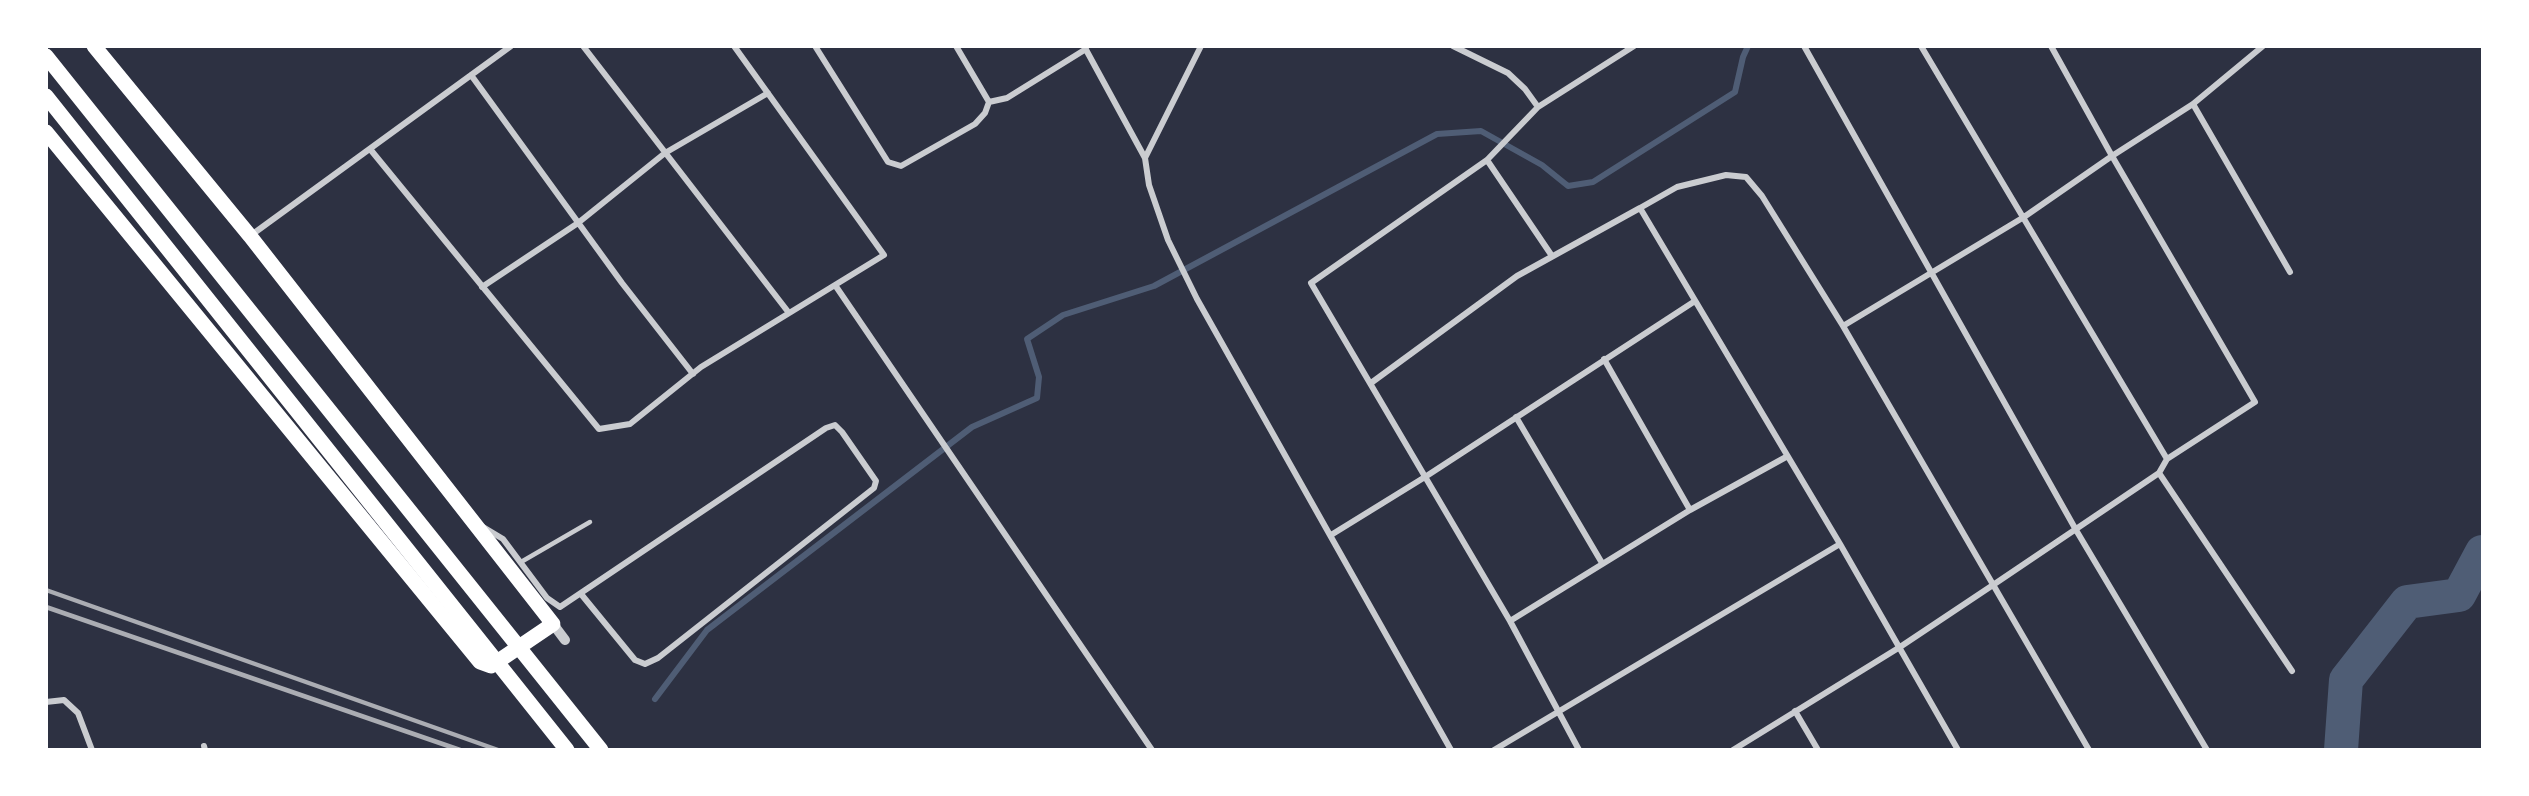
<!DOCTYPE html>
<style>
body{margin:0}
#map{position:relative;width:2529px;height:796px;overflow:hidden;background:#2d3142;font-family:Mulish,sans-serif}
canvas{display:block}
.frame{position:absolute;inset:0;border:48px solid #fff;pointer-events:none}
</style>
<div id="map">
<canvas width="2529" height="796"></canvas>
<div class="frame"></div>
</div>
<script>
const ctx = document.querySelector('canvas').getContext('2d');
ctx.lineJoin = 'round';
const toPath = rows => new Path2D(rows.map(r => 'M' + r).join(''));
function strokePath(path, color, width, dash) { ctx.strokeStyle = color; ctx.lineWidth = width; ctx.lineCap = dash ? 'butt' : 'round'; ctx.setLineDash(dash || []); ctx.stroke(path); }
const stream = toPath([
 [655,699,707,630,972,427,1037,398,1039,377,1027,339,1063,315,1154,286,1437,134,1481,131,1542,165,1568,186,1593,182,1735,92,1743,57,1748,46]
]);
const river = toPath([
 [2341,750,2346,680,2407,602,2459,595,2482,552]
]);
const service = toPath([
 [521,562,590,522]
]);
const minor = toPath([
 [583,46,789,313],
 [734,46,884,255,835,285,1152,750],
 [815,46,888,162,901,166,975,124,985,113,989,102],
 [956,46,989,102,1007,98,1086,49],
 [1084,46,1145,158,1149,185,1168,240,1197,299,1451,750],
 [1453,46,1508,73,1525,89,1538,107],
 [1804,46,2076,530,2207,750],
 [1921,46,2167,459],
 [471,75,622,283,693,374],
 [2193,104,2290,272],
 [370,149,599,429,630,424,701,367,835,285],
 [1145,158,1201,46],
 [1487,160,1552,256],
 [250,236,511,46],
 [482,287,578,223,665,153,768,93],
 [1843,326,2024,217,2112,156,2193,104,2263,46],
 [1604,359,1690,510],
 [1371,383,1517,276,1640,208],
 [1516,417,1602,563],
 [2159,473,2292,671],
 [483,527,503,539,547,598,560,607,826,428,835,425,842,432,876,481,874,488,658,658,645,664,635,660,581,594],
 [1331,535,1425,477,1695,301],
 [1510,621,1690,510,1786,457],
 [46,702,64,700,78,713,92,750],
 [1795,711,1818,750],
 [204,746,205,750],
 [1494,750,1840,544],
 [1579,750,1510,621,1311,283,1487,160,1538,107,1634,46],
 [1733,750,1900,647,1993,585,2159,473,2167,459,2255,402,2112,156,2051,46],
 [1958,750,1840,544,1640,208,1677,187,1726,175,1746,177,1762,196,1843,326,2089,750]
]);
const tertiary = toPath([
 [553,624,565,640]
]);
const primary = toPath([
 [46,132,480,662,491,666,553,624,250,236,94,46]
]);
const trunk = toPath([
 [46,56,601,750],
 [46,96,567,750]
]);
const rail = toPath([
 [46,590,498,750],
 [46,607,460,750]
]);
strokePath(stream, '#4f5d75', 6);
strokePath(river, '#4f5d75', 34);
strokePath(service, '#caccd0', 4.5);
strokePath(minor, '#caccd0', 6);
strokePath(tertiary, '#caccd0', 10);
strokePath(primary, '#fff', 15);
strokePath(trunk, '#fff', 15);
strokePath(rail, '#abadb3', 4.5);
</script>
